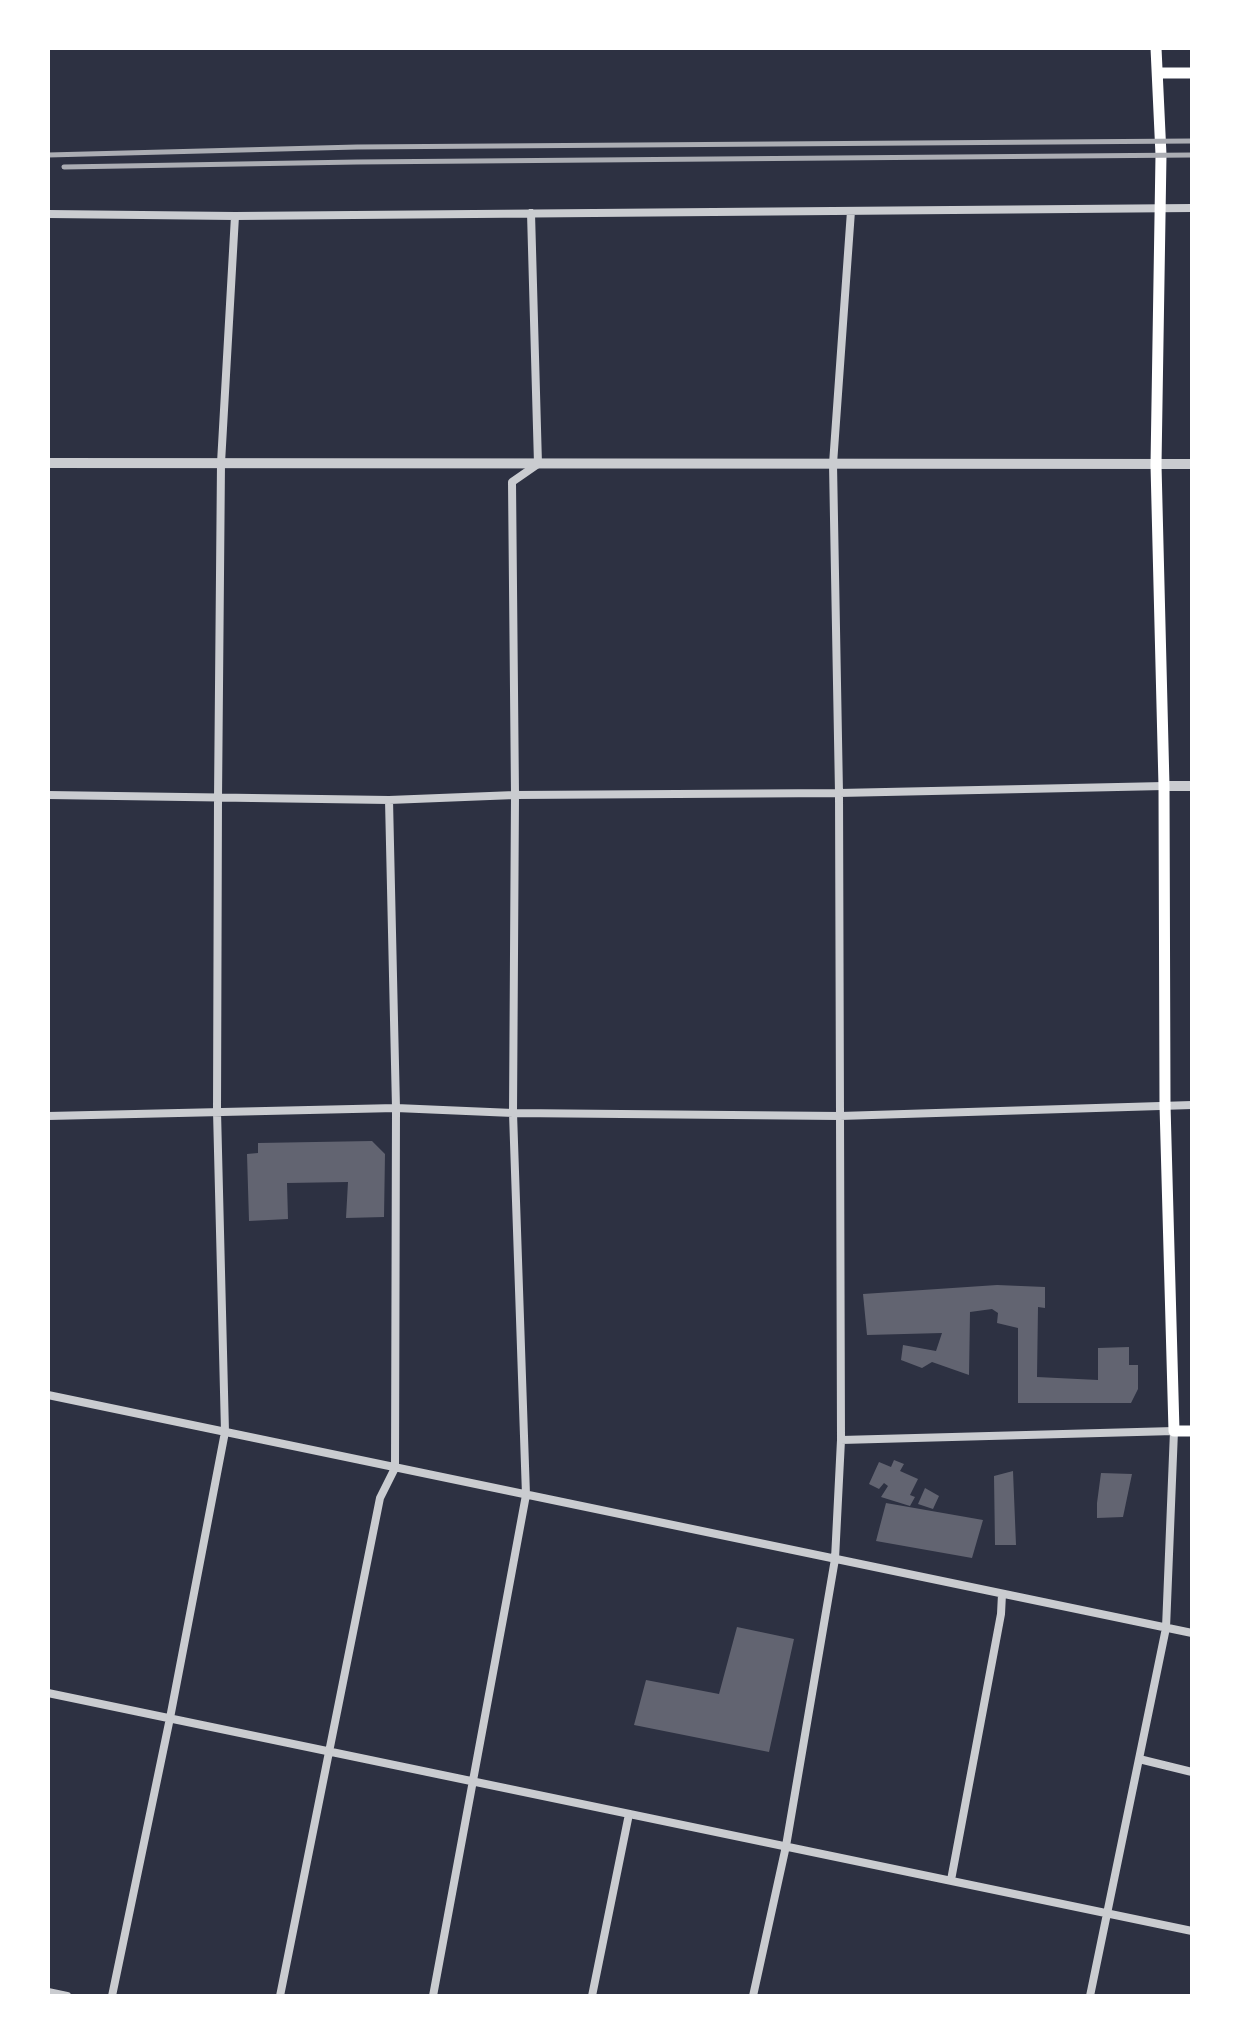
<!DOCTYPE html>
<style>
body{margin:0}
#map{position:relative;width:1240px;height:2044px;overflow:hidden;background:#2d3142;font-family:Poppins,sans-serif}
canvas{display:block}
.frame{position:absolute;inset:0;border:50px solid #fff;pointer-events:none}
</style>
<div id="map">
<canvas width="1240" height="2044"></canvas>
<div class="frame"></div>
</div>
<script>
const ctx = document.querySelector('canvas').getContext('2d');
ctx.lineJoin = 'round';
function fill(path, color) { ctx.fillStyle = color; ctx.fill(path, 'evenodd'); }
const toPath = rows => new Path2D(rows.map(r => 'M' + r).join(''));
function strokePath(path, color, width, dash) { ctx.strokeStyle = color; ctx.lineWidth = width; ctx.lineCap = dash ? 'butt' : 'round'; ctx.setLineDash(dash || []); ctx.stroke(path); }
const building = toPath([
 [372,1141,385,1154,384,1217,346,1218,348,1182,287,1183,288,1219,249,1221,247,1154,258,1153,258,1143],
 [997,1285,1045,1287,1045,1308,1038,1307,1037,1377,1098,1380,1098,1348,1129,1347,1129,1365,1138,1365,1138,1389,1131,1403,1018,1403,1018,1328,997,1323,998,1313,992,1309,970,1312,969,1375,932,1362,922,1368,901,1360,903,1345,936,1351,942,1333,867,1335,863,1294],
 [894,1460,904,1464,900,1471,918,1479,910,1495,915,1497,910,1506,881,1497,888,1486,884,1483,879,1489,869,1484,879,1462,891,1467],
 [1013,1471,1016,1545,995,1545,994,1476],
 [1101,1473,1132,1474,1123,1517,1097,1518,1097,1503],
 [925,1488,939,1496,933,1509,918,1504],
 [886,1503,983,1520,972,1558,876,1541],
 [737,1627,794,1639,769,1752,634,1725,646,1680,719,1694]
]);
const minor = toPath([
 [48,214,235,216,1192,208],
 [48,795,389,800,515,795,839,793,1164,786],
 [48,1116,396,1108,513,1113,840,1116,1192,1105],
 [48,1395,1192,1633],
 [841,1440,1174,1431,1166,1628,1090,1996],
 [48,1693,1192,1931],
 [1139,1759,1192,1772],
 [951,1880,1001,1614,1002,1594],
 [48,1992,67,1996],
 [112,1996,170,1718,225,1432,217,1111,218,798,221,463,235,216],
 [280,1996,380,1498,395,1468,396,1108,389,800],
 [433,1996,526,1495,513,1113,515,795,512,482,538,464,531,213],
 [592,1996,629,1814],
 [753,1996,786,1846,835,1559,841,1440,839,793,833,464,851,211]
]);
const tertiary = toPath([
 [48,463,1192,464],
 [1164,786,1192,786]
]);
const secondary = toPath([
 [1156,48,1161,155,1156,465,1164,786,1165,1105,1174,1431,1192,1431],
 [1158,73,1192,73]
]);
const rail = toPath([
 [48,155,357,147,1192,141],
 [64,167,357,162,1192,155]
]);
fill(building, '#626471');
strokePath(minor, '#caccd0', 8);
strokePath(tertiary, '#caccd0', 10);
strokePath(secondary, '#fff', 11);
strokePath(rail, '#abadb3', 5);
</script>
